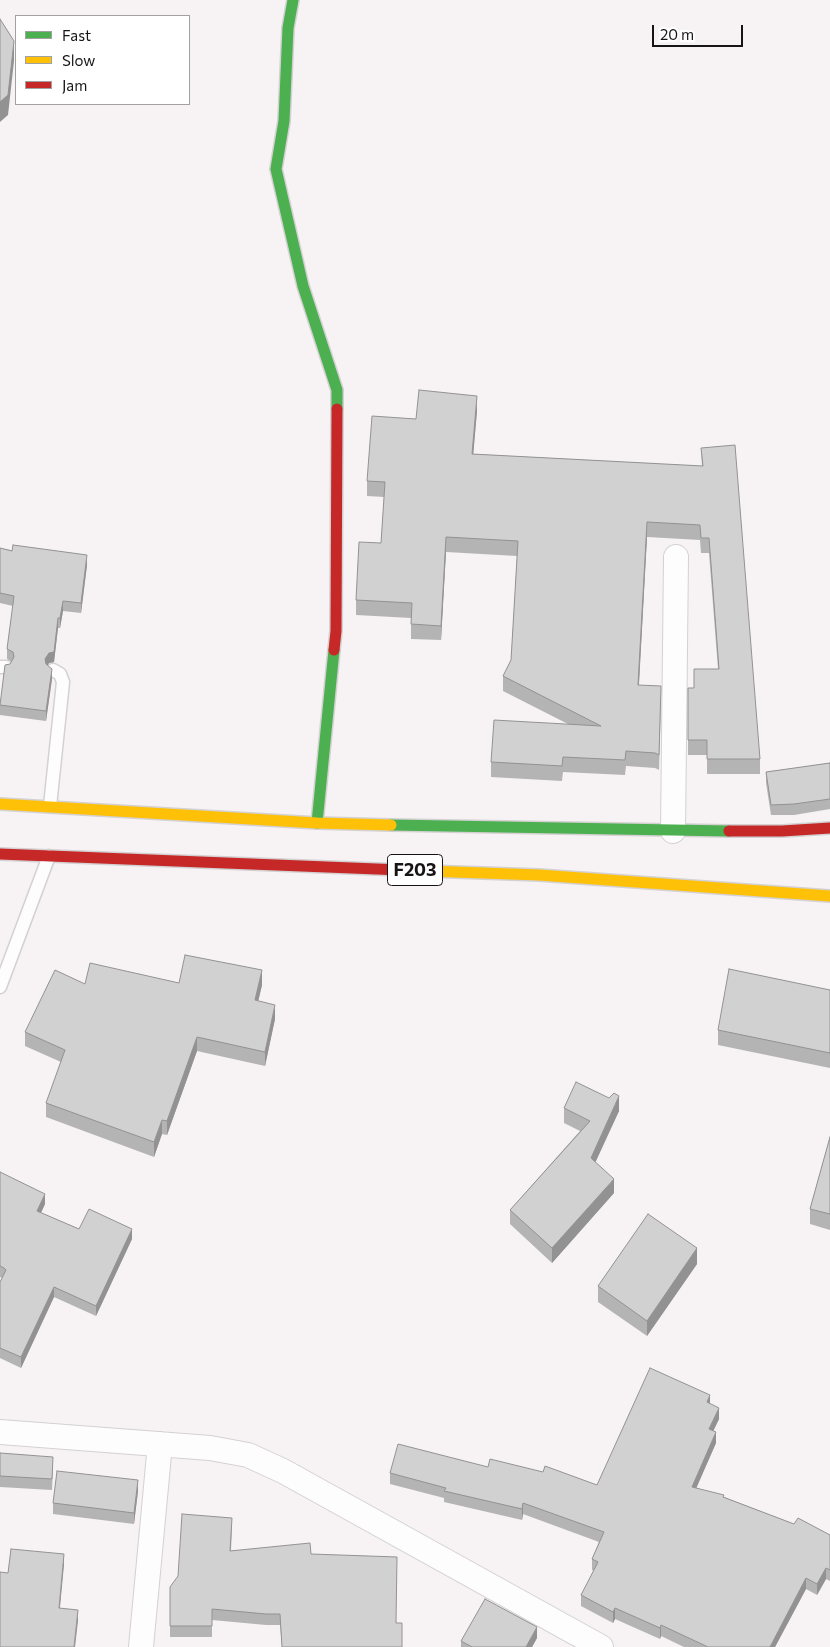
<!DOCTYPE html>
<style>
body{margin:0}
#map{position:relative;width:830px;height:1647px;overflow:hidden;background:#f7f3f5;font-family:Commissioner,sans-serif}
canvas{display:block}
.legend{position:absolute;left:15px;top:15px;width:175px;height:90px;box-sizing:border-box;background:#fff;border:1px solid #a2a1a1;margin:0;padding:6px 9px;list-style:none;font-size:15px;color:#171415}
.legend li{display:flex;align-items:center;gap:10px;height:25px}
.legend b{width:25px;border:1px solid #a2a1a1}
.scale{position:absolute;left:652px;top:25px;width:91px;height:22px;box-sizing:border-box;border:2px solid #171415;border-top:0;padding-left:6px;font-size:15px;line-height:18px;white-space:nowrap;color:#171415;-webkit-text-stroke:4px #fff;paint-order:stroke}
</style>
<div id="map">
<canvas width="830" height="1647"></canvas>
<ul class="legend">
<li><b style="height:6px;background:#4caf50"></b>Fast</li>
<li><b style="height:6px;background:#ffc107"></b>Slow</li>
<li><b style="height:6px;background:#c62828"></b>Jam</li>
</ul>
<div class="scale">20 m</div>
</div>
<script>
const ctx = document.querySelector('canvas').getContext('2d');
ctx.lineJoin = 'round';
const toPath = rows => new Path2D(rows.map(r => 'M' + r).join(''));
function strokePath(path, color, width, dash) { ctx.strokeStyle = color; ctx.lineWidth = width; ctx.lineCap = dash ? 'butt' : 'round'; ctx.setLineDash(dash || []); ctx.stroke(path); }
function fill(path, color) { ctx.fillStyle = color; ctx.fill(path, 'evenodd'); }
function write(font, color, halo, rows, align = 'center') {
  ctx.font = font + ' Commissioner,sans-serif'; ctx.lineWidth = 5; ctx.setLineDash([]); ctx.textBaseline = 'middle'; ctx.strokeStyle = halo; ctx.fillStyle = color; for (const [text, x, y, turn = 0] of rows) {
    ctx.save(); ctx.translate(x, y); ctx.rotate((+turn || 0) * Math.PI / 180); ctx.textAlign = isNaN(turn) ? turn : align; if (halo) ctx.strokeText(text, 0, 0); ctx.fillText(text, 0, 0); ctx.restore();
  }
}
const lane = toPath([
 [0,667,6,667],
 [50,806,63,682,60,674,53,670],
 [0,987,49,856]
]);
const street = toPath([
 [673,831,676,557],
 [0,1432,210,1448,248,1455,283,1471,601,1647],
 [141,1647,160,1444]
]);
const fast = toPath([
 [293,0,288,28,284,121,276,169,303,286,337,390,337,409],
 [317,823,334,650],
 [391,825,729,831]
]);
const slow = toPath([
 [0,804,317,823,391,825],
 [427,871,539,875,830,896]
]);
const jam = toPath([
 [334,650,336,631,337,409],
 [729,831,782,831,830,828],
 [0,854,427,871]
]);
const wall = toPath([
 [477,411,473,454,702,466,701,448,760,759,760,774,707,774,707,755,688,755,688,688,694,688,718,669,709,553,701,553,700,540,647,537,639,685,661,701,659,770,655,768,626,766,625,775,563,772,562,781,491,777,491,762,568,724,503,691,503,676,511,660,517,556,446,552,441,640,411,639,411,618,356,615,356,600,381,543,384,497,367,496,367,481,416,419],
 [0,548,87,565,81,613,63,611,60,628,58,628,54,662,49,663,47,665,52,679,46,721,0,715,0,705,12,662,7,659,7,649,13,606,0,603],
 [830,763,830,809,794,815,771,815,766,783,766,772],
 [179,983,262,985,258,1001,275,1019,265,1066,197,1051,167,1135,162,1134,154,1157,46,1117,46,1103,61,1062,25,1046,25,1032,85,984],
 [830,990,830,1068,718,1045,718,1030],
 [564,1108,619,1111,595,1162,614,1193,552,1263,510,1224,510,1210,580,1131,564,1123],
 [830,1137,830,1230,810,1224,810,1209],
 [0,1172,45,1204,41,1213,79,1229,132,1239,96,1316,54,1297,21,1368,0,1358,0,1282,2,1278,0,1277],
 [697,1264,647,1336,598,1302,598,1286],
 [710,1404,719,1419,713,1431,716,1443,696,1488,724,1497,794,1524,830,1535,830,1581,826,1579,817,1595,806,1589,775,1647,684,1647,661,1636,660,1639,615,1619,613,1623,581,1606,581,1595,594,1571,592,1570,592,1559,599,1542,523,1514,522,1520,444,1502,444,1498,390,1484,390,1473,488,1467,597,1485],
 [0,1453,53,1467,52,1490,0,1487],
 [138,1491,134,1524,53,1514,53,1503],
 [232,1528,231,1551,311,1554,396,1623,402,1623,402,1647,282,1647,280,1625,266,1625,212,1620,212,1637,170,1637,170,1587],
 [537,1638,532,1647,461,1647,461,1641]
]);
const shadedWall = toPath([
 [14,41,14,61,8,115,0,122,0,102],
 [477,396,477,411,472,469,472,454],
 [647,522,647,537,638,700,638,685],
 [446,537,446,552,441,640,441,626],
 [87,555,87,565,81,613,81,603],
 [63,601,63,611,60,628,60,618],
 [58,618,58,628,54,662,49,663,45,670,45,659],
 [52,669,52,679,46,721,46,711],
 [262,970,262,985,255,1015,255,1000],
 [275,1005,275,1019,265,1066,265,1052],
 [197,1037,197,1051,167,1135,167,1121],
 [619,1096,619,1111,591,1172,591,1158],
 [162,1120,162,1134,154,1157,154,1142],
 [614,1179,614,1193,552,1263,552,1248],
 [45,1194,45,1204,37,1221,37,1211],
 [132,1229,132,1239,96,1316,96,1306],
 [697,1248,697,1264,647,1336,647,1321],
 [54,1287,54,1297,21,1368,21,1357],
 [710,1395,710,1406,707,1402],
 [719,1408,719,1419,709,1440,709,1429],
 [716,1432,716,1443,692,1498,692,1487],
 [138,1480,138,1491,134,1524,134,1513],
 [523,1503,523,1514,522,1520,522,1509],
 [64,1554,64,1565,59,1618,59,1608],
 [826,1568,826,1579,817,1595,817,1584],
 [806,1578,806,1589,775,1647,770,1647],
 [615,1608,615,1619,613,1623,613,1612],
 [78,1610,78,1621,75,1647,74,1647],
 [661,1625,661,1636,660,1639,660,1628],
 [537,1627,537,1638,532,1647,526,1647]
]);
const building = toPath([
 [0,19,14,41,8,95,0,102,0,19],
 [419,390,477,396,472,454,703,466,701,448,735,445,760,759,707,759,707,740,688,740,688,688,694,688,694,669,719,669,709,538,701,538,700,525,647,522,638,685,661,686,659,755,655,753,626,751,625,760,563,757,562,766,491,762,494,720,601,726,503,676,511,660,518,541,446,537,441,626,411,624,412,603,356,600,359,542,381,543,385,482,367,481,372,416,416,419,419,390],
 [13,545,87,555,81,603,63,601,60,618,58,618,54,652,49,653,45,659,46,664,52,669,46,711,0,705,5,665,10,664,14,657,13,652,7,649,14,596,0,593,0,548,12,551,13,545],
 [830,763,830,799,794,804,771,805,766,772,830,763],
 [185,955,262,970,255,1000,275,1005,265,1052,197,1037,167,1121,162,1120,154,1142,46,1103,65,1050,25,1032,55,970,85,984,90,963,179,983,185,955],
 [729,969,830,990,830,1053,718,1030,729,969],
 [576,1082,609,1098,614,1093,619,1096,591,1158,614,1179,552,1248,510,1210,590,1121,564,1108,576,1082],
 [830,1137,830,1214,810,1209,830,1137],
 [0,1172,45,1194,37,1211,79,1229,89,1209,132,1229,96,1306,54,1287,21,1357,0,1348,0,1282,6,1270,4,1268,0,1266,0,1172],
 [648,1214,697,1248,647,1321,598,1286,648,1214],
 [650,1368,710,1395,707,1402,719,1408,709,1429,716,1432,692,1487,724,1495,723,1497,794,1524,798,1518,830,1535,830,1570,826,1568,817,1584,806,1578,770,1647,708,1647,661,1625,660,1628,615,1608,613,1612,581,1595,598,1562,592,1559,604,1532,523,1503,522,1509,444,1491,446,1488,390,1473,398,1444,488,1467,490,1459,543,1472,545,1466,597,1485,650,1368],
 [0,1453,53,1457,52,1479,0,1476,0,1453],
 [57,1471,138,1480,134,1513,53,1503,57,1471],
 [182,1514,232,1518,230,1551,310,1543,311,1554,397,1557,396,1623,402,1623,402,1647,282,1647,280,1614,266,1614,212,1609,212,1626,170,1626,170,1587,178,1576,182,1514],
 [11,1549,64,1554,59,1608,78,1610,74,1647,0,1647,0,1572,8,1573,11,1549],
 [485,1599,537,1627,526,1647,472,1647,461,1641,485,1599]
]);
const shields = [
 [415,870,55]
];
const shieldNames = [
 ["F203",415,870]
];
strokePath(lane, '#d4d1d2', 15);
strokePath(street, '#d4d1d2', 26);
strokePath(fast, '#d4d1d2', 14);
strokePath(slow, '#d4d1d2', 14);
strokePath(jam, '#d4d1d2', 14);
strokePath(lane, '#fefdfe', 12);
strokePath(street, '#fefdfe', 24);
strokePath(fast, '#4caf50', 11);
strokePath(slow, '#ffc107', 11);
strokePath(jam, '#c62828', 11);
fill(wall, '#b5b4b4');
fill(shadedWall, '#939292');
fill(building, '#d2d1d1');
strokePath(building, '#939292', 1);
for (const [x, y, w] of shields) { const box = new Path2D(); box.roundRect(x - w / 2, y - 15.5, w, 31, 4); ctx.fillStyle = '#fff'; ctx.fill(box); strokePath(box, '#171415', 1); }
write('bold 18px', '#171415', null, shieldNames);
</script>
